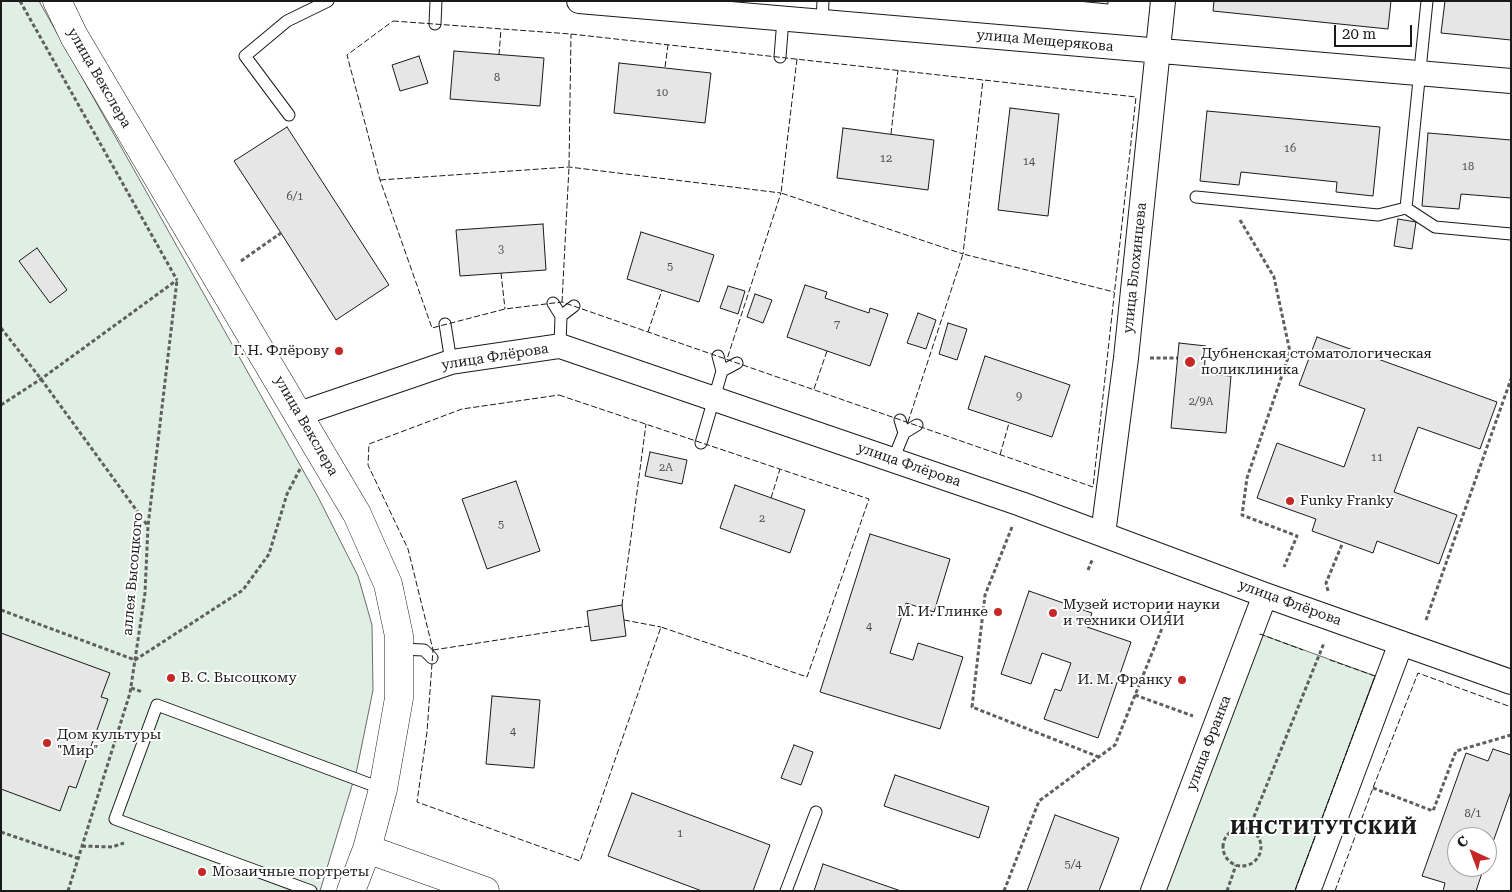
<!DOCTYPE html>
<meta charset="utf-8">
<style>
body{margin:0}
#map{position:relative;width:1512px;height:892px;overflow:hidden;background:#fff;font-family:"Roboto Serif",serif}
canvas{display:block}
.frame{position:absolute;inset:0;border:2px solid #1a1a1a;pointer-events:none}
.north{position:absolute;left:1447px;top:827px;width:50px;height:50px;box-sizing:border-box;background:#fff;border:1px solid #a3a3a3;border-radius:50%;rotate:317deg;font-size:14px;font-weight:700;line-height:20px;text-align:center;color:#1a1a1a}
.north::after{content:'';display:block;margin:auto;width:18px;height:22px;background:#c62828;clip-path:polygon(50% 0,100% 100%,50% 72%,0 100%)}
.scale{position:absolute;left:1334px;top:25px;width:78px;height:22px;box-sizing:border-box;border:2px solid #1a1a1a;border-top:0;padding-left:6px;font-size:15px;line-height:18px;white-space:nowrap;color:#1a1a1a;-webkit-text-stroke:4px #fff;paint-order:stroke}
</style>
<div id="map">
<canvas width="1512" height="892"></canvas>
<div class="frame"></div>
<div class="north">С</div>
<div class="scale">20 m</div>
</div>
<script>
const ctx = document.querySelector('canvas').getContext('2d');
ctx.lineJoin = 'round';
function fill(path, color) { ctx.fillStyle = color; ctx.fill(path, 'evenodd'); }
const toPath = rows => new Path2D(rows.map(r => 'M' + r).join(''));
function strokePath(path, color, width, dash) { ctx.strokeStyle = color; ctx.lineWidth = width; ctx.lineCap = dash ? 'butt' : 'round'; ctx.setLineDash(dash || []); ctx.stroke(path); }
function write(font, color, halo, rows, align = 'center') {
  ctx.font = font + ' "Roboto Serif",serif'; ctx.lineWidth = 4; ctx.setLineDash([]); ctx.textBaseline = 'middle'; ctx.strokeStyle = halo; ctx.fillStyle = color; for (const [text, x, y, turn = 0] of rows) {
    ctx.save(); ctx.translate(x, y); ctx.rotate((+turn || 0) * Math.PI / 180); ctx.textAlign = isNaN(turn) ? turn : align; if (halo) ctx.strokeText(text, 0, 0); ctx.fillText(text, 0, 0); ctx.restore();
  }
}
const green = toPath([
 [1,1,39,1,318,497,358,576,372,625,373,690,357,769,320,891,1,891,1,1],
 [1260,634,1375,676,1295,891,1165,891,1260,634]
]);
const building = toPath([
 [1078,1,1108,1,1108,4,1078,1],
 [1214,1,1391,1,1388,29,1213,11,1214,1],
 [1445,1,1511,1,1511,40,1441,33,1445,1],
 [454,51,544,58,540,106,450,99,454,51],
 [419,56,428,83,400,91,392,65,419,56],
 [619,63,711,73,705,123,614,113,619,63],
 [1010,108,1059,114,1048,216,998,210,1010,108],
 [1207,111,1380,127,1373,196,1336,192,1337,182,1241,172,1239,185,1200,181,1207,111],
 [287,127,389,285,336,320,281,233,234,161,287,127],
 [843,128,934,140,928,190,837,178,843,128],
 [1428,133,1511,140,1511,198,1461,194,1459,209,1422,206,1428,133],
 [1398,219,1416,222,1412,249,1394,246,1398,219],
 [543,224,546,270,460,276,456,230,543,224],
 [641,232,714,255,699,302,627,279,641,232],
 [37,248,67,290,50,303,19,261,37,248],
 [805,285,827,292,825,298,869,313,870,308,888,314,870,366,787,337,805,285],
 [728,286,745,291,738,314,720,308,728,286],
 [755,294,772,300,763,323,747,317,755,294],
 [918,313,936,320,926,349,907,343,918,313],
 [948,323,967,329,957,360,939,354,948,323],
 [1317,337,1497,402,1480,449,1418,427,1394,492,1457,515,1439,564,1377,541,1373,553,1312,531,1316,519,1257,498,1277,443,1344,467,1365,409,1299,385,1317,337],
 [1179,343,1206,346,1204,374,1231,376,1226,433,1171,428,1179,343],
 [985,356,1070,385,1052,437,968,409,985,356],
 [650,452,687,460,682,484,645,476,650,452],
 [516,481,540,551,487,569,462,499,516,481],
 [735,485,805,510,790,553,720,528,735,485],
 [870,534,950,559,934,612,906,603,890,653,913,660,918,643,963,657,940,729,820,692,870,534],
 [1029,591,1092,613,1087,627,1131,642,1098,738,1044,719,1055,689,1061,691,1071,663,1042,653,1031,684,1001,674,1029,591],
 [622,605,626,636,591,641,587,611,622,605],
 [1,633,110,673,101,697,108,699,76,788,69,786,60,811,1,789,1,633],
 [492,696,540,700,534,768,486,764,492,696],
 [794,745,813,752,801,785,781,778,794,745],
 [1493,749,1511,755,1511,791,1487,859,1487,837,1457,837,1457,867,1484,867,1476,891,1443,891,1445,883,1422,876,1466,753,1488,761,1493,749],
 [895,775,989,807,979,838,884,806,895,775],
 [632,793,770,845,753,891,702,891,608,856,632,793],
 [1055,815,1119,838,1099,891,1027,891,1055,815],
 [823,864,901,891,814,891,823,864]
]);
const path = toPath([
 [20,1,177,280],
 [1240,220,1274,277,1290,352,1247,478,1242,515,1297,536,1284,567],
 [241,261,281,233],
 [1,328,41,379,148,526],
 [1150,358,1177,358],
 [1,405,41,379,177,280],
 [1012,527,985,595,972,707,1099,757],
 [1088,570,1093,558],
 [1328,591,1326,583,1343,542],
 [1,610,135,660,243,590,269,554,287,494,300,469],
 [1426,620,1511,379],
 [131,688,143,692],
 [1135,695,1193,716],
 [1373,788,1433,811,1456,751,1511,735],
 '1223 847a19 19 0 1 1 38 0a19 19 0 1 1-38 0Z',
 [1249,829,1324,643],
 [1,832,77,858],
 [82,846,112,847,124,843],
 [68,891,130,693,145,593,148,526,177,280],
 [1004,891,1039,801,1115,745,1173,601],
 [1227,891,1236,865]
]);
const lane = toPath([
 [822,22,823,1],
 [435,24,436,1],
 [780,57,783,19],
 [289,115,245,56,287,21,328,1],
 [1196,197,1378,215,1406,208,1427,1],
 [1406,208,1435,227,1511,234],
 [553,303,561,316,560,346],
 [561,316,574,306],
 [445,324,451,362],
 [722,371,737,363],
 [904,433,917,425],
 [701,443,722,371,718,356],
 [893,460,904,433,900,420],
 [399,649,424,650,432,658],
 [311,891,115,819,157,705,383,789],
 [786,891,816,812]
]);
const street = toPath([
 [579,1,1511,81],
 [299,414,451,362,560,346,1021,504,1265,595,1511,682],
 [1103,534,1126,358,1163,1],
 [1153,891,1265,595],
 [1308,891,1401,643]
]);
const secondary = toPath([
 [57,1,74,36,357,514,388,584,399,636,399,698,383,789,367,849,351,891],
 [367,849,485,891]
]);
const fence = toPath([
 [393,21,571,34,1136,97,1093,487,562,302,505,309,432,328,380,180,347,55,393,21],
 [499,55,501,29],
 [797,59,781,193,963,254,983,80],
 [665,67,668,45],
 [891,134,898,70],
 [380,180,569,167,781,193,727,359],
 [501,273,505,309],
 [562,302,569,167,571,34],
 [648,332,662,290],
 [814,389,827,351],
 [559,395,869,499,807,677,661,627,580,861,417,802,427,732,433,650,408,549,368,465,369,444,462,409,559,395],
 [908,422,963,254,1114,292],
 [1000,455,1009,423],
 [771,498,780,469],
 [622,605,646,424],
 [624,620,661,627],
 [1260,635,1260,634,1303,650],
 [433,650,589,626],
 [1295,891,1375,676,1330,660],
 [1335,891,1373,788,1418,673,1511,707]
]);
const markers = [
 [339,351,5,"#c62828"],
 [1190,362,6,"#c62828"],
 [1290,501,5,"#c62828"],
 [998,612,5,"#c62828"],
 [1053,613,5,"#c62828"],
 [171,678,5,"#c62828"],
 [1182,680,5,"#c62828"],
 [47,743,5,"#c62828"],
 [202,872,5,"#c62828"]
];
const numberNames = [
 ["8",497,78],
 ["10",662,93],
 ["16",1290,149],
 ["12",886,159],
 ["14",1029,162],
 ["18",1468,167],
 ["6/1",295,197],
 ["3",501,250],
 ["5",670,267],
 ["7",837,325],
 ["9",1019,397],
 ["2/9А",1201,402],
 ["11",1377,458],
 ["2А",666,468],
 ["2",762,519],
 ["5",501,525],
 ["4",869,627],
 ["4",513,732],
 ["8/1",1473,814],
 ["1",680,834],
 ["5/4",1073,865]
];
const streetNames = [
 ["улица Мещерякова",1045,41,5],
 ["улица Векслера",99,78,60],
 ["улица Блохинцева",1135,268,-84],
 ["улица Флёрова",495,357,-9],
 ["улица Векслера",306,426,60],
 ["улица Флёрова",909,465,19],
 ["аллея Высоцкого",133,574,-85],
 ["улица Флёрова",1290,603,20],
 ["улица Франка",1209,743,-69]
];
const poiNames = [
 ["Г. Н. Флёрову",329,351,"right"],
 ["Дубненская стоматологическая",1201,354],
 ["поликлиника",1201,370],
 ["Funky Franky",1300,501],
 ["Музей истории науки",1063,605],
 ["и техники ОИЯИ",1063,621],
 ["М. И. Глинке",988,612,"right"],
 ["В. С. Высоцкому",181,678],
 ["И. М. Франку",1172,680,"right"],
 ["Дом культуры",57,735],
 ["\"Мир\"",57,751],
 ["Мозаичные портреты",212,872]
];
const districtNames = [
 ["ИНСТИТУТСКИЙ",1324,828]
];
fill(green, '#e0efe3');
strokePath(green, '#6a6a6a', 1);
fill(building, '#e6e6e6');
strokePath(building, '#1a1a1a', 1);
strokePath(lane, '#1a1a1a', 13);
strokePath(street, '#1a1a1a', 26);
strokePath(secondary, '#1a1a1a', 29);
strokePath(path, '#5f5f5f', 3, [4, 2.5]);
strokePath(lane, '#fff', 11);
strokePath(street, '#fff', 24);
strokePath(secondary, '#fff', 28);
strokePath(fence, '#1a1a1a', 1, [6, 2.5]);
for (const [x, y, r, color] of markers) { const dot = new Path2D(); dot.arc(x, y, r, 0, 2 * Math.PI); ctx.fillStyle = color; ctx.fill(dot); strokePath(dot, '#fff', 2); }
write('11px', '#4d4d4d', null, numberNames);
write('14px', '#1a1a1a', '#fff', streetNames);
write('14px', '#1a1a1a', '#fff', poiNames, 'left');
ctx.letterSpacing = '1px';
write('bold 19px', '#1a1a1a', '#fff', districtNames);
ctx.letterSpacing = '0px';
</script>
